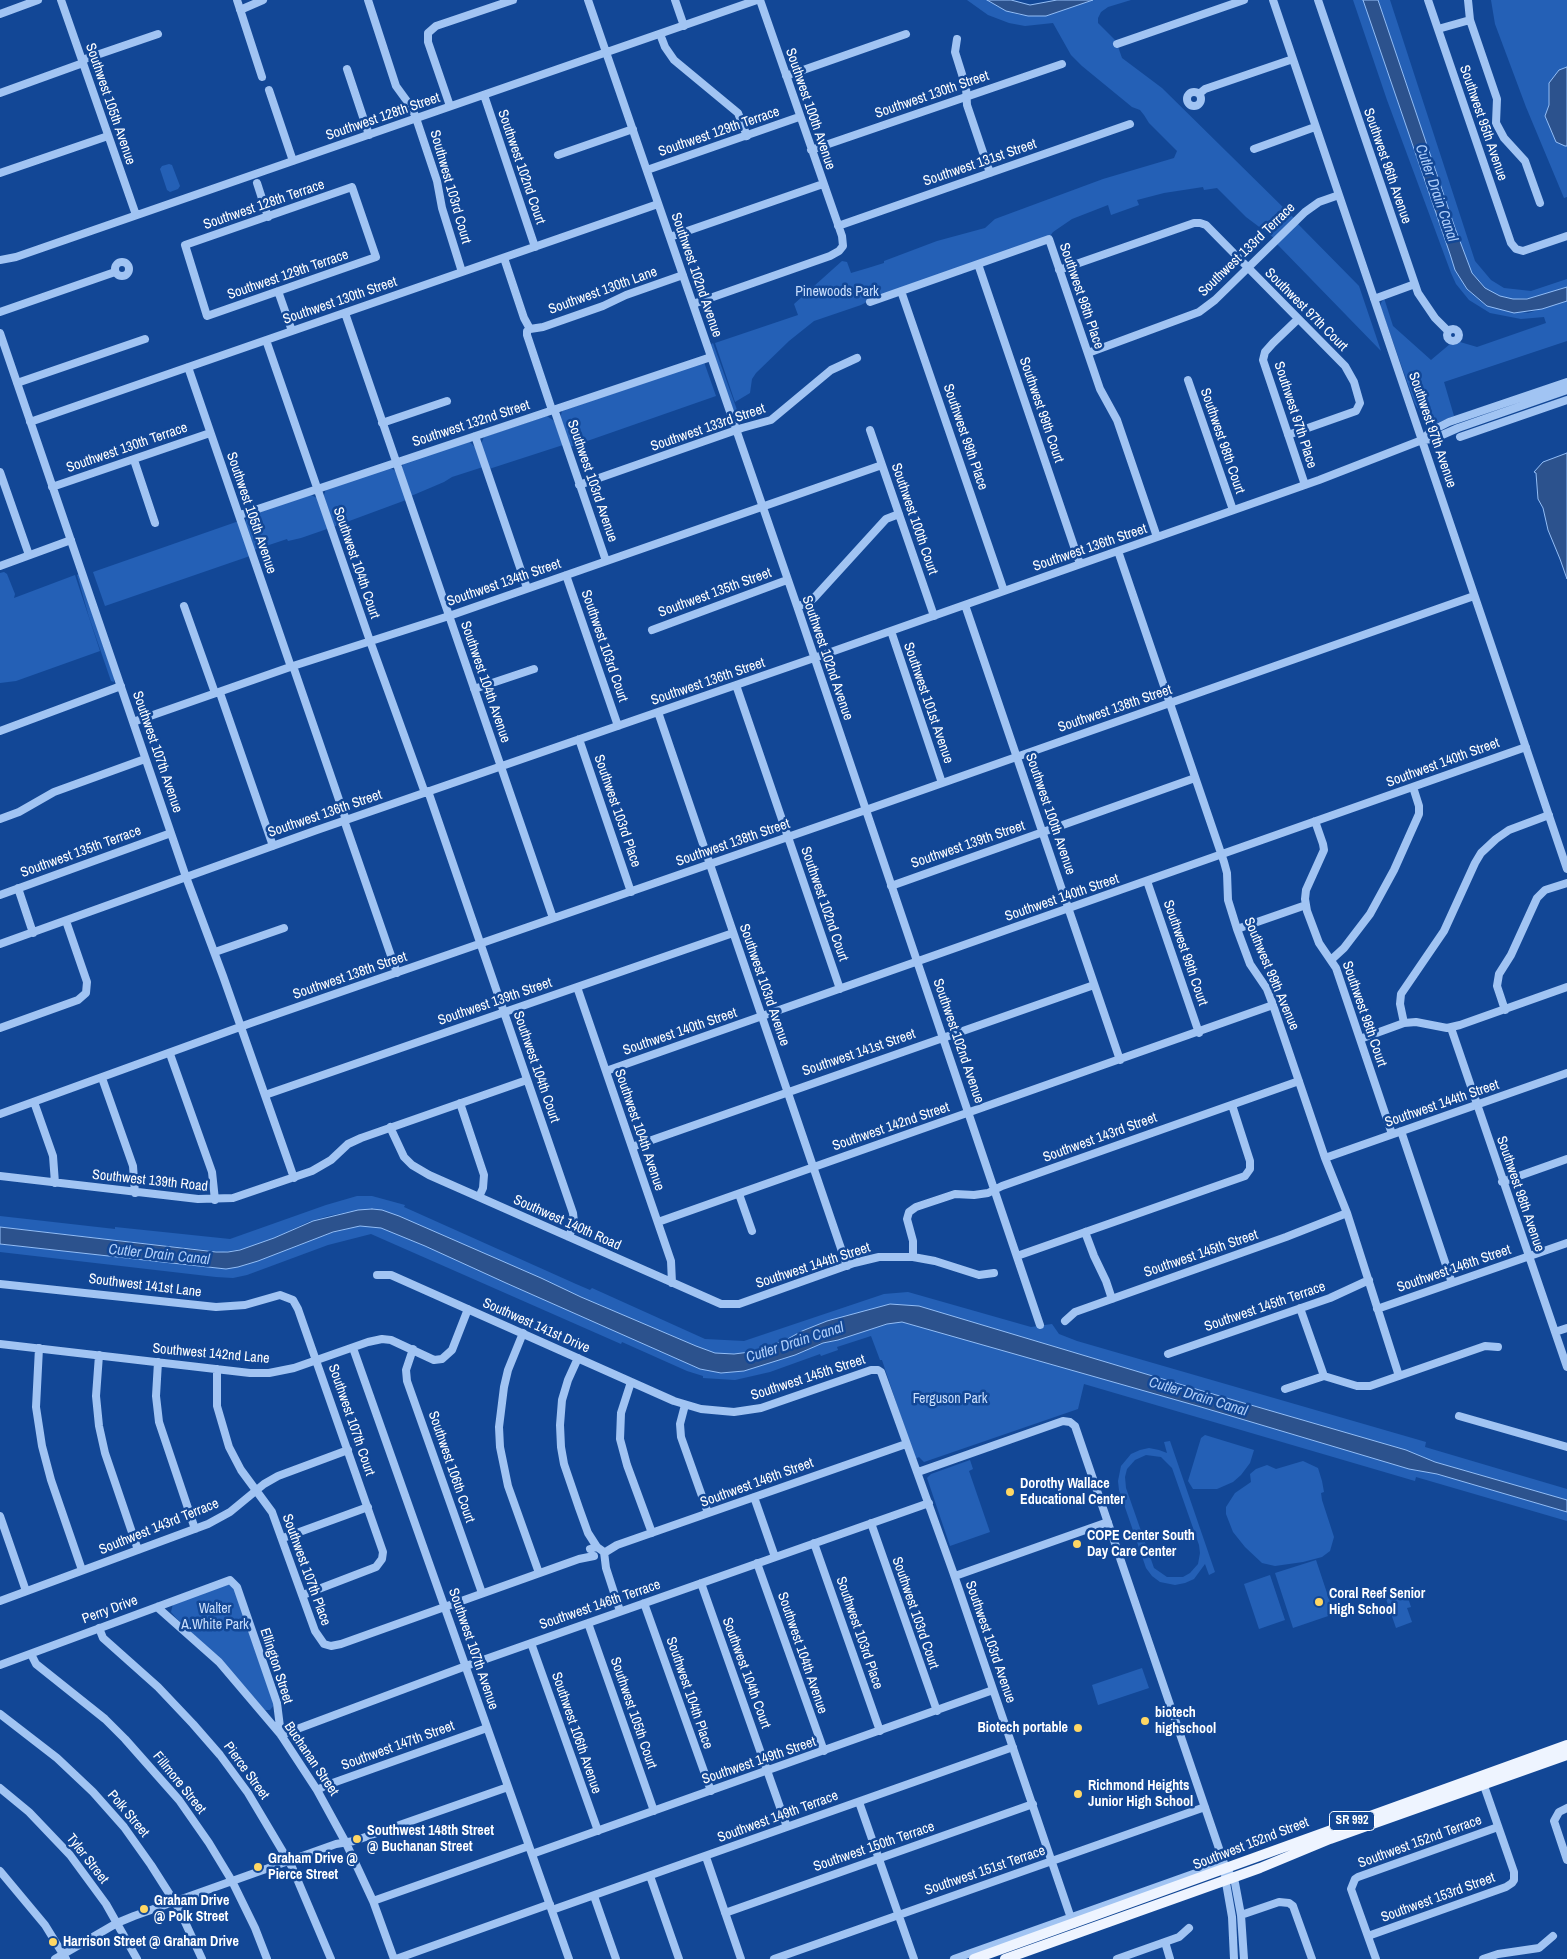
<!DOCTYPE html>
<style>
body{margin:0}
canvas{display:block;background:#124796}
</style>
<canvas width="1567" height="1959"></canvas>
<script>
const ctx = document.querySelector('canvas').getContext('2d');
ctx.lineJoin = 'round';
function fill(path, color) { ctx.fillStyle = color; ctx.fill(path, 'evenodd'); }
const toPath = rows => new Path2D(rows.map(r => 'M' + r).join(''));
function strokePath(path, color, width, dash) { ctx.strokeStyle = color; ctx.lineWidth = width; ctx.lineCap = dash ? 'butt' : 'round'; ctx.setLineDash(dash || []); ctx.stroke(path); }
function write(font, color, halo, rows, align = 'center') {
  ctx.font = font + ' "Archivo Narrow",sans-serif'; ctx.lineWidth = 5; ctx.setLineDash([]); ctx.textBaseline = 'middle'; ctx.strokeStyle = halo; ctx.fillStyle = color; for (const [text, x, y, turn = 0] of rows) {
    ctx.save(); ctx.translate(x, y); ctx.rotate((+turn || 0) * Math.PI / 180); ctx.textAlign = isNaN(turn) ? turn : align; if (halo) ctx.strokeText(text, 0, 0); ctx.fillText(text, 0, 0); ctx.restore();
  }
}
const green = toPath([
 [967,0,987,0,1006,11,1020,15,1046,16,1093,0,1131,0,1108,7,1101,12,1098,18,1098,23,1116,41,1122,58,1162,88,1295,219,1274,238,1246,217,1217,188,1204,190,1203,187,1164,193,1137,200,1139,205,1111,215,1108,205,1072,219,1053,232,1050,236,874,298,861,305,814,321,789,341,756,373,752,379,750,393,735,402,715,343,798,315,794,304,842,261,847,262,851,273,868,268,884,263,884,261,937,241,985,228,995,219,1103,179,1174,158,1177,151,1149,123,1144,115,1140,110,1132,107,1082,66,1071,55,1053,23,1025,26,1009,23,988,15],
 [1353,0,1363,0,1450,254,1455,270,1467,289,1487,306,1528,313,1567,301,1567,341,1444,382,1454,416,1435,424,1426,422,1415,404,1381,308,1381,303,1384,298,1393,326,1431,360,1450,344,1460,342,1477,347,1546,323,1544,317,1521,319,1490,313,1469,300,1456,284,1451,273,1387,100],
 [1378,0,1390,0,1475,261,1491,280,1504,288,1531,291,1567,279,1567,287,1532,298,1513,299,1500,296,1485,288,1472,273,1455,228],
 [1491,0,1567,0,1567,197,1564,198,1526,107,1495,24],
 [169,164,172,165,180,186,178,189,170,192,167,190,160,169,162,166],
 [1297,223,1359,286,1381,351,1277,244],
 [713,343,741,421,740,423,736,420,710,345],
 [704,362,716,396,570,447,560,419,562,411],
 [547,416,554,421,563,445,489,469,481,444,484,437],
 [469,441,475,447,483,467,452,477,444,482,411,496,402,467,404,462],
 [388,467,396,471,406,500,333,527,323,498,326,489],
 [309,494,317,498,328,527,327,529,301,538,288,541,287,539,254,550,245,523,247,517],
 [239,521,250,556,105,606,93,572],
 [4,572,7,574,15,594,14,598,75,575,100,651,16,681,0,683,0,573],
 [79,574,114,678,114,682,111,681,89,617,77,575],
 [357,1196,372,1196,405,1205,404,1207,576,1284,590,1290,592,1288,705,1339,744,1341,884,1294,908,1292,1031,1327,1052,1324,1059,1334,1077,1341,1426,1442,1425,1447,1567,1489,1567,1500,1435,1462,1406,1450,1206,1392,919,1306,890,1304,827,1321,802,1331,784,1341,750,1352,734,1354,715,1353,696,1346,581,1297,541,1278,382,1210,358,1210,328,1216,308,1222,274,1238,243,1249,223,1252,0,1227,0,1216,115,1229,115,1227,230,1239,326,1205],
 [360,1226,381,1228,425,1245,506,1283,700,1369,721,1373,744,1371,795,1355,823,1343,838,1340,887,1324,902,1322,1201,1407,1409,1469,1437,1474,1567,1512,1567,1521,1416,1477,1415,1481,1084,1384,1078,1409,924,1462,919,1457,915,1459,882,1360,880,1360,871,1336,837,1347,838,1350,821,1356,820,1354,770,1372,735,1380,703,1378,703,1376,687,1371,622,1342,621,1344,371,1234,328,1245,247,1275,233,1278,216,1277,0,1252,0,1244,226,1269,238,1267,258,1261,331,1233],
 [1205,1435,1254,1450,1250,1463,1241,1475,1233,1482,1217,1489,1193,1489,1188,1481,1201,1438],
 [1170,1441,1215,1572,1209,1575,1205,1564,1194,1579,1185,1583,1175,1585,1160,1582,1152,1576,1146,1568,1119,1490,1118,1481,1121,1466,1131,1454,1140,1450,1149,1448,1159,1450,1167,1453,1164,1442],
 [1146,1455,1161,1457,1172,1468,1199,1545,1200,1553,1198,1564,1190,1573,1183,1577,1167,1577,1154,1568,1126,1488,1125,1477,1127,1469,1135,1460],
 [970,1460,973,1469,969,1471,990,1532,950,1546,927,1478,931,1474],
 [1303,1461,1318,1468,1322,1481,1324,1492,1321,1493,1322,1500,1334,1537,1330,1551,1322,1557,1303,1562,1275,1566,1262,1563,1245,1547,1233,1532,1226,1514,1226,1507,1235,1493,1251,1482,1250,1474,1256,1469,1267,1465,1276,1469],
 [1316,1560,1334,1614,1293,1628,1275,1573],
 [1270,1575,1285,1620,1259,1629,1244,1584],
 [229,1584,234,1588,274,1705,270,1710,265,1710,262,1707,208,1648,176,1618,171,1612,173,1604,219,1585],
 [1406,1592,1411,1607,1407,1608,1412,1622,1396,1628,1386,1599],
 [1142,1668,1149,1688,1098,1705,1092,1685]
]);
const water = toPath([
 [987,0,1011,0,1030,5,1057,0,1093,0,1046,16,1028,16,1006,11,987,0],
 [1363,0,1378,0,1455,228,1472,273,1485,288,1500,296,1513,299,1527,299,1567,287,1567,301,1542,309,1514,313,1487,306,1467,289,1455,270,1450,254,1363,0],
 [1567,67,1567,146,1565,146,1556,142,1545,116,1549,105,1549,83,1559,70,1567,67],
 [1567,453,1567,579,1560,559,1548,530,1543,508,1538,499,1536,473,1534,472,1543,462,1567,453],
 [372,1209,382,1210,399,1216,541,1278,581,1297,696,1346,715,1353,734,1354,750,1352,784,1341,802,1331,827,1321,890,1304,919,1306,1206,1392,1406,1450,1435,1462,1567,1500,1567,1512,1437,1474,1409,1469,1201,1407,902,1322,887,1324,838,1340,823,1343,795,1355,744,1371,721,1373,700,1369,506,1283,425,1246,381,1228,360,1226,333,1232,258,1261,238,1267,226,1269,0,1244,0,1227,216,1252,228,1252,240,1250,274,1238,313,1221,358,1210,372,1209]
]);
const minor = toPath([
 [61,0,136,215],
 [237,0,262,77],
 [368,0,396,86,412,108,416,118,437,181,442,208,462,272],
 [588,0,797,606,1040,1325],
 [675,0,684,26],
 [1273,0,1567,869],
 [1318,0,1418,293,1435,318,1448,331],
 [1428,0,1511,243,1516,249,1523,251,1567,236],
 [1468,0,1470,20,1497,99,1496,123,1504,138,1525,161,1540,203],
 [240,10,263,0],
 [0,14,38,0],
 [1438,29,1470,20],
 [660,34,665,47,674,60,738,113,747,136],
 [957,39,955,52,966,87,967,105,990,173],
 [1117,44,1244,0],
 [82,60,158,34],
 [347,69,369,135],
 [786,76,906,34],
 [269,90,293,161],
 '1187 99a7 7 0 1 1 14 0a7 7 0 1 1-14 0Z',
 [0,93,83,63],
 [1199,94,1205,89,1293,59],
 [484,95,535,247],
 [450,106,428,42,428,33,436,26,513,0],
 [1254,149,1315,127],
 [811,150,1062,64],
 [558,155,633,129],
 [647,170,799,117],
 [0,173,108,136],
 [257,183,268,217],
 [352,187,376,257,207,316,185,245,352,187],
 [838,226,1130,124],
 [670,237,823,184],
 [504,258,524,318,530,329],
 [0,260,16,257,757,0],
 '115 269a7 7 0 1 1 14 0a7 7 0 1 1-14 0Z',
 [978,264,1080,564],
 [1059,270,1194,223,1200,223,1206,225,1345,366,1354,382,1360,403,1356,411,1288,435],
 [278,291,292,331],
 [901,291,1004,591],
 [1374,299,1415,284],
 [870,302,1049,239,1100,389,1117,420,1157,537],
 [693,304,830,256,839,251,843,246,842,236,760,0],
 [0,312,115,272],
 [345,313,553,918],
 [1298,319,1273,343,1265,352,1263,360,1305,485],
 '1447 335a6 6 0 1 1 12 0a6 6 0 1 1-12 0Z',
 [530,329,543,327,603,306,626,295,683,275],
 [530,329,527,331,527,335,552,410],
 [0,333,186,877,223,976,294,1178],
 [266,340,370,641,425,793],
 [1088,353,1199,312,1215,300,1305,212,1319,202,1339,195],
 [188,367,291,667],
 [1188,380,1233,510],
 [17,383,145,339],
 [554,409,606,561],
 [30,422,658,204],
 [382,423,447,401],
 [870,430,934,616],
 [475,436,527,588],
 [1460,437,1567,400],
 [1422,440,1431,431,1449,422,1567,382],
 [134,460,155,523],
 [0,472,29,555],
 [579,485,742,428,771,420,831,370,857,358],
 [52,487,210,433],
 [240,515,711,357],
 [1118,551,1224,862,1227,873,1228,900,1237,929,1250,964,1267,989,1273,1005,1325,1158,1347,1213,1399,1376],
 [0,566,71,540],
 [566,575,618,726],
 [965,605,1120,1060],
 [184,606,215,693],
 [797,606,806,604,814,598,886,519,899,514],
 [652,630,787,580],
 [891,631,942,783],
 [293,666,346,820],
 [736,685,840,989],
 [474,689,534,669],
 [220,693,273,846],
 [658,712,847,1266],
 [133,722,293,666,449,616,882,465],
 [0,731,121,686],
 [579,739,631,892],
 [428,791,573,1213,574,1222,569,1237],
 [0,819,19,812,54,792,145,759],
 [344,820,397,973],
 [1315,821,1323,844,1324,850,1306,890,1305,899,1307,911,1319,943,1336,968,1392,1134],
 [1147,881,1199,1033],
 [891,886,1195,778],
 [18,888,33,933],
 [0,895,171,833],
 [1237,929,1306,905],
 [0,944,317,830,814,658,1319,480,1422,440,1433,439,1458,428,1567,390],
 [215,952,284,928],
 [1331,960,1344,948,1370,914,1394,870,1419,814,1419,806,1413,787],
 [577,987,671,1261,672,1283],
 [1505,1010,1497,986,1499,974,1511,955,1537,898,1545,890,1567,883],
 [1404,1023,1400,1004,1401,994,1444,931,1475,863,1481,853,1496,839,1509,830,1549,815],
 [0,1028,78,1000,86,993,87,982,66,921],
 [1451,1028,1567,1367],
 [1360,1039,1404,1023,1416,1022,1447,1028,1460,1025,1567,987],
 [170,1054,212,1172,215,1200],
 [606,1071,1526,747],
 [102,1078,133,1166,135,1193],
 [265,1095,733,933],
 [34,1102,53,1156,55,1183],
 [460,1103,484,1175,483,1188,479,1197],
 [0,1114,251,1023,860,812,1474,596],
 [390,1127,404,1157,412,1165,429,1175,721,1304,739,1304,854,1263,879,1257,913,1257,935,1261,979,1275,994,1273],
 [1401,1131,1452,1283],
 [632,1147,1094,985],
 [1325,1158,1567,1073],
 [0,1176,198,1199,233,1198,312,1171,331,1160,348,1144,361,1138,527,1080],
 [1502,1182,1567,1159],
 [739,1194,752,1231],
 [658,1222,1273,1005],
 [1085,1232,1094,1256,1106,1281,1112,1299],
 [1017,1256,1245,1176,1250,1169,1250,1161,1232,1105],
 [913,1257,913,1241,907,1219,909,1212,916,1207,955,1194,974,1195,988,1193,1002,1186,1299,1081],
 [377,1275,391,1275,674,1401,701,1409,734,1412,761,1408,871,1370,878,1370,881,1372,953,1572,1073,1924],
 [0,1284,216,1307,245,1305,280,1295,293,1300,298,1309,383,1552,382,1559,376,1567,303,1595],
 [1300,1308,1324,1376],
 [1377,1309,1567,1243],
 [1065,1321,1075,1312,1286,1237,1347,1213],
 [1555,1332,1567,1328],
 [523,1333,508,1370,504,1387,499,1427,500,1447,508,1486,539,1573],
 [0,1344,250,1373,269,1373,294,1368,368,1342,382,1339,391,1340,434,1360,442,1359,452,1350,468,1309],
 [39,1348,36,1407,42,1446,51,1480,82,1570],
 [353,1348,569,1959],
 [413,1349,406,1370,407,1381,482,1593],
 [1168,1354,1330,1298,1369,1280],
 [99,1355,96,1396,99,1426,105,1453,138,1550],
 [578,1358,568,1380,562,1400,560,1425,561,1447,564,1464,579,1508,588,1533,597,1547],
 [158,1362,156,1396,159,1422,195,1529],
 [217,1369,217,1406,229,1447,241,1470,272,1512,315,1631,324,1644,331,1646,341,1644,579,1559,594,1556],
 [631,1382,621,1413,620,1439,627,1465,652,1533],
 [1285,1389,1324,1376,1357,1386,1370,1386,1485,1346,1498,1347],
 [685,1405,680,1424,681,1437,708,1513],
 [1459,1416,1567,1447],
 [918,1472,1063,1421,1070,1422,1075,1426,1226,1869,1233,1878,1235,1883,1241,1915,1244,1959],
 [754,1497,775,1557],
 [0,1516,26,1591],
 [871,1523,937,1711],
 [283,1538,368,1507],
 [814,1543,880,1731],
 [590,1549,597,1547,604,1552,606,1568,620,1611],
 [604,1553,617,1545,906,1444],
 [757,1563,824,1751],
 [955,1576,1108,1522],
 [701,1583,787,1827],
 [0,1601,208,1524,230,1512,264,1484,278,1476,348,1450],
 [644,1603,711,1791],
 [157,1607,219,1662,281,1735,317,1790,346,1843,373,1901,394,1959],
 [588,1623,654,1811],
 [99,1628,103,1638,158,1687,193,1724,220,1755,248,1793,292,1867,331,1959],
 [531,1643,598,1831],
 [31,1654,36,1664,105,1719,125,1739,179,1800,209,1843,232,1881,255,1928,267,1959],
 [0,1665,230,1580,237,1587,277,1703,281,1735,466,1666,929,1503],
 [0,1714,57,1758,93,1792,124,1827,151,1865,179,1909,202,1959],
 [0,1788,29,1812,70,1855,106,1904,137,1959],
 [317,1790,327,1785,487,1728],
 [859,1802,914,1959],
 [1567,1808,1559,1812,1554,1821,1567,1860],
 [532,1854,993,1690],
 [706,1857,741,1959],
 [0,1871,45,1925,66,1959],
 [650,1876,679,1959],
 [1225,1877,1232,1917,1234,1959],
 [594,1896,616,1959],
 [373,1901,529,1846],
 [552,1910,1013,1747],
 [725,1913,1033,1804],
 [1241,1915,1279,1902,1289,1903,1293,1906,1312,1959],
 [1368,1936,1506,1887,1512,1883,1514,1880,1514,1872,1482,1780],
 [1165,1942,1170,1959],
 [55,1959,117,1923,134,1916,336,1844,354,1841,508,1787],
 [396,1959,550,1904],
 [774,1959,1205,1807],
 [954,1959,1224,1863],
 [1117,1959,1179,1937,1189,1928],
 [1376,1959,1351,1889,1355,1879,1358,1877,1498,1827],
 [1483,1959,1498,1954,1539,1948,1553,1936]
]);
const major = toPath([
 [974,1959,1567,1745],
 [1005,1959,1260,1868,1330,1839,1567,1755]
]);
const markers = [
 [1010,1492,5,"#ffd764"],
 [1077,1544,5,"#ffd764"],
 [1319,1602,5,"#ffd764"],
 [1145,1721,5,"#ffd764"],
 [1078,1728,5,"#ffd764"],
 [1078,1794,5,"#ffd764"],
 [357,1839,5,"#ffd764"],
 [258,1867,5,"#ffd764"],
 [144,1909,5,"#ffd764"],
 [53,1942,5,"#ffd764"]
];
const shields = [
 [1352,1821,45]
];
const shieldNames = [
 ["SR 992",1352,1821]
];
const streetNames = [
 ["Southwest 130th Street",932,95,-19],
 ["Southwest 105th Avenue",110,104,71],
 ["Southwest 100th Avenue",810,109,71],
 ["Southwest 128th Street",383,117,-19],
 ["Southwest 95th Avenue",1483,123,71],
 ["Southwest 129th Terrace",719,132,-19],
 ["Southwest 131st Street",980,163,-19],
 ["Southwest 96th Avenue",1387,166,71],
 ["Southwest 102nd Court",521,167,71],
 ["Southwest 103rd Court",450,187,74],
 ["Southwest 128th Terrace",264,205,-19],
 ["Southwest 133rd Terrace",1247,250,-44],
 ["Southwest 129th Terrace",288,275,-19],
 ["Southwest 102nd Avenue",696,275,71],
 ["Southwest 130th Lane",603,291,-20],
 ["Southwest 98th Place",1081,296,71],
 ["Southwest 130th Street",340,301,-19],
 ["Southwest 97th Court",1306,310,45],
 ["Southwest 99th Court",1041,410,71],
 ["Southwest 97th Place",1295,415,72],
 ["Southwest 132nd Street",471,424,-18],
 ["Southwest 133rd Street",708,428,-19],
 ["Southwest 97th Avenue",1432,430,71],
 ["Southwest 99th Place",965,437,71],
 ["Southwest 98th Court",1222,441,71],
 ["Southwest 130th Terrace",127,448,-19],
 ["Southwest 103rd Avenue",592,481,71],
 ["Southwest 105th Avenue",251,513,71],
 ["Southwest 100th Court",914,519,71],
 ["Southwest 136th Street",1090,548,-19],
 ["Southwest 104th Court",356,563,71],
 ["Southwest 134th Street",504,583,-19],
 ["Southwest 135th Street",715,593,-20],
 ["Southwest 103rd Court",604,646,71],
 ["Southwest 102nd Avenue",827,658,71],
 ["Southwest 104th Avenue",485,682,71],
 ["Southwest 136th Street",708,682,-19],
 ["Southwest 101st Avenue",928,703,71],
 ["Southwest 138th Street",1115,709,-19],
 ["Southwest 107th Avenue",157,752,71],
 ["Southwest 140th Street",1443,763,-20],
 ["Southwest 103rd Place",617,811,71],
 ["Southwest 136th Street",325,814,-19],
 ["Southwest 100th Avenue",1050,814,71],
 ["Southwest 138th Street",733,843,-19],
 ["Southwest 139th Street",968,845,-19],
 ["Southwest 135th Terrace",81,852,-20],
 ["Southwest 140th Street",1062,898,-19],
 ["Southwest 102nd Court",824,904,71],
 ["Southwest 99th Court",1185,953,71],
 ["Southwest 99th Avenue",1271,974,67],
 ["Southwest 138th Street",350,976,-19],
 ["Southwest 103rd Avenue",764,985,71],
 ["Southwest 139th Street",495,1002,-19],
 ["Southwest 98th Court",1364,1014,71],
 ["Southwest 140th Street",680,1032,-19],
 ["Southwest 102nd Avenue",958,1041,71],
 ["Southwest 141st Street",859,1053,-19],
 ["Southwest 104th Court",536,1067,71],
 ["Southwest 144th Street",1442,1104,-19],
 ["Southwest 142nd Street",891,1127,-19],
 ["Southwest 104th Avenue",639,1130,71],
 ["Southwest 143rd Street",1100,1138,-20],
 ["Southwest 139th Road",150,1181,6],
 ["Southwest 98th Avenue",1520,1194,71],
 ["Southwest 140th Road",567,1223,24],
 ["Southwest 145th Street",1201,1254,-19],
 ["Southwest 144th Street",813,1266,-18],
 ["Southwest 146th Street",1454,1269,-19],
 ["Southwest 141st Lane",145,1286,7],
 ["Southwest 145th Terrace",1265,1307,-19],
 ["Southwest 141st Drive",536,1326,24],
 ["Southwest 142nd Lane",211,1354,5],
 ["Southwest 145th Street",808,1378,-18],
 ["Southwest 107th Court",351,1420,71],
 ["Southwest 106th Court",451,1467,71],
 ["Southwest 146th Street",757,1483,-20],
 ["Southwest 143rd Terrace",159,1527,-22],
 ["Southwest 107th Place",306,1570,70],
 ["Southwest 146th Terrace",600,1605,-19],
 ["Perry Drive",110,1610,-20],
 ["Southwest 103rd Court",915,1613,71],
 ["Southwest 103rd Place",859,1633,71],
 ["Southwest 103rd Avenue",990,1642,71],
 ["Southwest 107th Avenue",473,1649,71],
 ["Southwest 104th Avenue",802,1653,71],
 ["Ellington Street",276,1666,72],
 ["Southwest 104th Court",746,1673,70],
 ["Southwest 104th Place",689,1693,71],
 ["Southwest 105th Court",633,1713,71],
 ["Southwest 106th Avenue",576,1733,71],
 ["Southwest 147th Street",398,1746,-20],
 ["Buchanan Street",311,1759,56],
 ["Southwest 149th Street",759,1761,-19],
 ["Pierce Street",246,1771,54],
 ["Fillmore Street",179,1783,51],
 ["Polk Street",128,1814,50],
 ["Southwest 149th Terrace",778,1817,-20],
 ["Southwest 152nd Terrace",1420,1842,-20],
 ["Southwest 152nd Street",1251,1844,-21],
 ["Southwest 150th Terrace",874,1847,-19],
 ["Tyler Street",87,1859,52],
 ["Southwest 151st Terrace",985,1871,-19],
 ["Southwest 153rd Street",1438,1898,-20]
];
const parkNames = [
 ["Pinewoods Park",837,292],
 ["Ferguson Park",950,1399],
 ["Walter",215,1609],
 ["A.White Park",215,1625]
];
const poiNames = [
 ["Dorothy Wallace",1020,1484],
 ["Educational Center",1020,1500],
 ["COPE Center South",1087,1536],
 ["Day Care Center",1087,1552],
 ["Coral Reef Senior",1329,1594],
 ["High School",1329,1610],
 ["biotech",1155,1713],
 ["highschool",1155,1729],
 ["Biotech portable",1068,1728,"right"],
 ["Richmond Heights",1088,1786],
 ["Junior High School",1088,1802],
 ["Southwest 148th Street",367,1831],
 ["@ Buchanan Street",367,1847],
 ["Graham Drive @",268,1859],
 ["Pierce Street",268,1875],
 ["Graham Drive",154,1901],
 ["@ Polk Street",154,1917],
 ["Harrison Street @ Graham Drive",63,1942]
];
const waterNames = [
 ["Cutler Drain Canal",1436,193,71],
 ["Cutler Drain Canal",159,1255,6],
 ["Cutler Drain Canal",795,1343,-18],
 ["Cutler Drain Canal",1198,1397,17]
];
fill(green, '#2460b6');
fill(water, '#2c528d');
strokePath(water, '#93bef7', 1);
strokePath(minor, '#a1c4f3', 8);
strokePath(major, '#eef4ff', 10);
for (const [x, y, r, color] of markers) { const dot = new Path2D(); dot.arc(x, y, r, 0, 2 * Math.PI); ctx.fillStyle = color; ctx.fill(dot); strokePath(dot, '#124796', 2); }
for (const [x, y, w] of shields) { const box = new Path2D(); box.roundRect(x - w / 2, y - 9.5, w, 19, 4); ctx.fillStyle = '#124796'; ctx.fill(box); strokePath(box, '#fff', 1); }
write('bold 12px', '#fff', null, shieldNames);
write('14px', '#fff', '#124796', streetNames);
write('14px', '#c9dffd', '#124796', parkNames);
write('bold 14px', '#fff', '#124796', poiNames, 'left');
write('italic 15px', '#aecefa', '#124796', waterNames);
</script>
